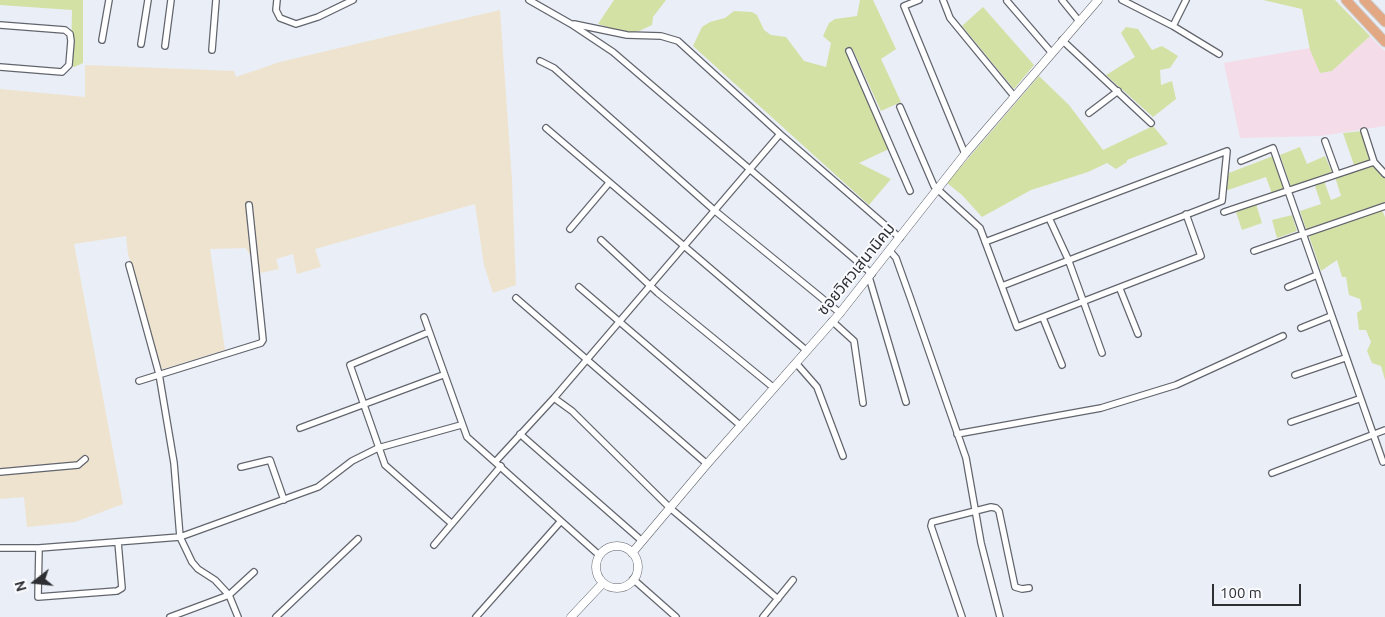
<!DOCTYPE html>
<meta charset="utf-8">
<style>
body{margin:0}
#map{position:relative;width:1385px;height:617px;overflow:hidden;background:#eaeef6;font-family:Ubuntu,sans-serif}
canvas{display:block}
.north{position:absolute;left:10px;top:557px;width:50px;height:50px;-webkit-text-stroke:4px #fafbff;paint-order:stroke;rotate:254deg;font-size:14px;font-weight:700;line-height:20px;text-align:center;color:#2d2f32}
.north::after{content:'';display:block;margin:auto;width:18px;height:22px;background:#2d2f32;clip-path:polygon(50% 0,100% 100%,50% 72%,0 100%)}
.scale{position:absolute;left:1212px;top:584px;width:89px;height:22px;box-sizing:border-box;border:2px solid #2d2f32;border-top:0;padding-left:6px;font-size:15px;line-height:18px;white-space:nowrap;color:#2d2f32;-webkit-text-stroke:4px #fafbff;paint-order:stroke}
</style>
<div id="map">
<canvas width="1385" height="617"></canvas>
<div class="north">N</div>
<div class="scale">100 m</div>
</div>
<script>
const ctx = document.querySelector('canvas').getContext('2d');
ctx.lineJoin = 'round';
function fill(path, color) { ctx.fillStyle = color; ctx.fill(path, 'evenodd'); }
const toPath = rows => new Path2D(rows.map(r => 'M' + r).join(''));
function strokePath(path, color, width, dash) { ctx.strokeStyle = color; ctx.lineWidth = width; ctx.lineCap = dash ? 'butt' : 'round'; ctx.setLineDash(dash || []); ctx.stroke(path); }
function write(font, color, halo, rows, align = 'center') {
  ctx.font = font + ' Ubuntu,"Noto Sans Thai",sans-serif'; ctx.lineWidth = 4; ctx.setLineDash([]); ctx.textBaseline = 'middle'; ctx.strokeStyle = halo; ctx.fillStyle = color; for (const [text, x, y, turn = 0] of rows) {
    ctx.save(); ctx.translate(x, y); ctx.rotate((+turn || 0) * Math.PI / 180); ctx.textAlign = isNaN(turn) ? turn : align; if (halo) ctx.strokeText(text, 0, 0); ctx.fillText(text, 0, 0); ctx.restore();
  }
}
const commercial = toPath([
 [500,10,512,181,516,285,493,293,484,265,475,204,315,249,321,267,297,274,293,254,276,259,279,269,260,273,246,248,210,249,225,350,160,370,128,254,126,236,74,244,123,504,75,522,27,527,24,497,0,499,0,89,85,97,85,65,234,71,236,77,280,62]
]);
const industrial = toPath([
 [1370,36,1385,51,1385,126,1320,136,1240,138,1224,63,1310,48,1320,73,1332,71]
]);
const green = toPath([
 [0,0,83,0,83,63,74,67,71,65,72,10,0,5],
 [614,0,666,0,653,17,652,25,639,31,627,33,598,24],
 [860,0,873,0,896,49,881,59,901,102,881,111,853,50,849,51,891,148,859,163,891,179,869,205,693,46,702,27,710,22,725,18,734,11,752,12,757,15,764,30,771,35,786,37,804,61,826,67,831,43,823,36,829,23,835,19,857,16],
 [1263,0,1335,0,1370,36,1332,71,1320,73,1310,50,1302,9],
 [983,7,1034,65,1014,89,962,26],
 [1126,27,1138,29,1152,50,1162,46,1178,56,1170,68,1160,70,1161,85,1172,81,1176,99,1153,117,1106,75,1135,57,1121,33],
 [1039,76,1069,105,1103,150,1153,126,1168,144,1127,160,1127,162,1116,169,1107,163,1088,172,1031,190,982,217,962,195,947,183],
 [1362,131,1370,160,1354,165,1343,133],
 [1300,147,1307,164,1325,156,1332,172,1291,187,1280,155],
 [1273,156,1284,190,1272,194,1266,177,1225,191,1229,173],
 [1373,165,1385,178,1385,203,1306,229,1300,211,1321,204,1315,186,1324,181,1331,200,1341,196,1335,177],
 [1256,204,1262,223,1242,230,1236,212],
 [1382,210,1385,217,1385,380,1381,366,1372,363,1367,351,1371,342,1366,330,1359,330,1357,313,1362,309,1360,299,1349,295,1346,277,1342,277,1337,260,1321,271,1309,236],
 [1292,215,1297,231,1277,238,1272,220]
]);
const street = toPath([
 [277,0,276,10,280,18,296,24,318,17,353,0],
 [529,0,571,24,613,52,872,274],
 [919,0,904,6,965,154],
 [943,0,950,18,1014,96],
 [1062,0,1079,21],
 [1122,0,1173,26,1219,54],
 [1007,1,1051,52],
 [574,24,627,35,661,36,678,41,780,134,900,238],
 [0,25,65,30,70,34,71,41,69,65,62,72,0,67],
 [1173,26,1186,0],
 [102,40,109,0],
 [1062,40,1151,123],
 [141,44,148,0],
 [165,46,171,0],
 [212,50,216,0],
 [849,51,910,191],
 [540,61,554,68,714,210,840,313],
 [900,107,934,186,980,228,1017,327,1201,256,1186,214],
 [1089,113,1118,91],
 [546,128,807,351],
 [1364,131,1374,162,1385,174],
 [1325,141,1337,174],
 [1241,161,1273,148,1383,462],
 [1224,212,1374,162],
 [1049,218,1068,259,1102,353],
 [570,229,609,183],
 [601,240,658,293,774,388],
 [985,242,1227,151,1222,201,1002,286],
 [890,251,896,258,910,297,966,458,981,543,1000,617],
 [1254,251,1385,206],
 [129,265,159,374,174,463,180,537,192,562,198,569,215,580,229,595,238,617],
 [869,277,906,402],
 [579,287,741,426],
 [1288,287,1317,275],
 [1120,289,1138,334],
 [516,298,707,464],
 [424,317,467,437,599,555],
 [1043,318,1062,365],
 [832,321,854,341,863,403],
 [1301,328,1331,316],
 [429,332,350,365,385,465,451,523],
 [796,363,817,387,843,456],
 [1295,375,1345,358],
 [139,381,261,343,263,340,249,205],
 [554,398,572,411,670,508,778,599],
 [1291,422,1359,399],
 [300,428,443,375],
 [520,434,642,541],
 [957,434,1101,408,1176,385,1283,336],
 [496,461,554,398,780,134],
 [241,467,270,460,284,500],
 [0,472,78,465,85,459],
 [1272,473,1385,430],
 [434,545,501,466],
 [0,548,39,548,180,537,318,487,352,461,378,448,461,425],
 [39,548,38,597,117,591,122,588,118,542],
 [633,579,676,617],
 [170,617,229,595,254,572],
 [276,617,358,539],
 [476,617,561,521],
 [763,617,793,580],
 [962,617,931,526,932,522,991,507,996,508,999,511,1015,587,1022,589,1029,588]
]);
const secondary = toPath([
 '596 567a21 21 0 1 1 42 0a21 21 0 1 1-42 0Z',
 [632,553,707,464,840,313,965,154,1098,0],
 [571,617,603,583]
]);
const primary = toPath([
 [1346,0,1385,42],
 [1364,0,1385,22]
]);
const streetNames = [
 ["ซอยวิศวเสนานิคม",856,269,-51]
];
fill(commercial, '#eee3ce');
fill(industrial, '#f4dce8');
fill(green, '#d3e1a5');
strokePath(street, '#62656d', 8);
strokePath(secondary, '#62656d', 9);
strokePath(primary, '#cdcdce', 11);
strokePath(street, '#fff', 5.5);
strokePath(secondary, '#fff', 8);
strokePath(primary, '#e2a783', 9);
write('16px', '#2d2f32', '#fafbff', streetNames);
</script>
